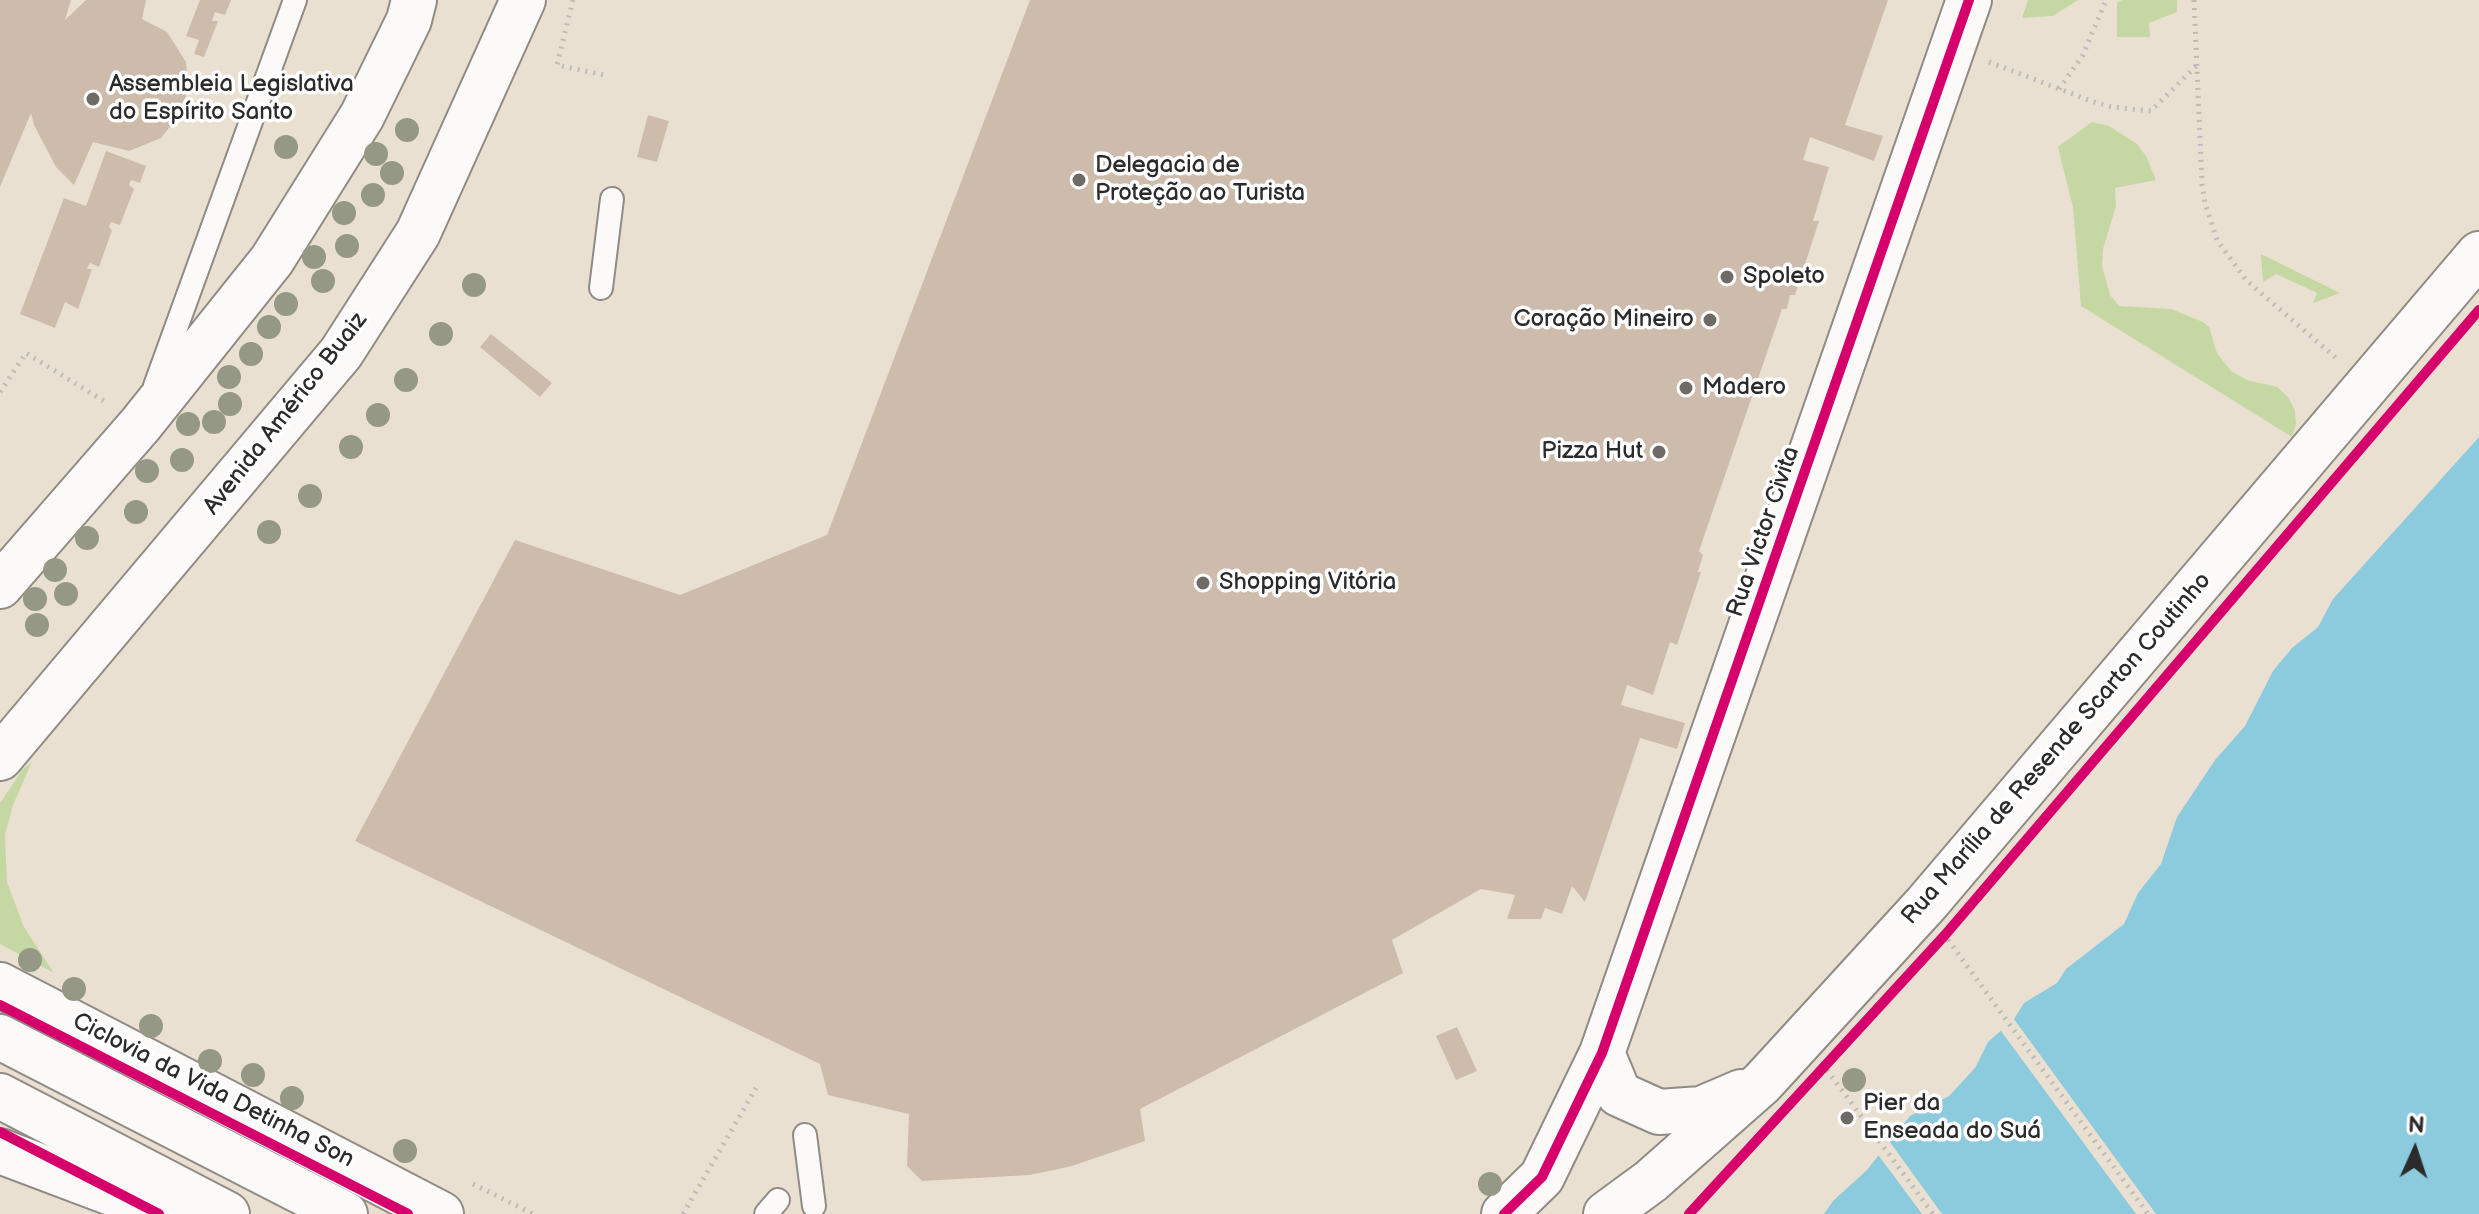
<!DOCTYPE html>
<meta charset="utf-8">
<style>
body{margin:0}
#map{position:relative;width:2479px;height:1214px;overflow:hidden;background:#eae0d2;font-family:"Balsamiq Sans",sans-serif}
canvas{display:block}
.north{position:absolute;left:2375px;top:1110px;width:80px;height:80px;-webkit-text-stroke:6px #fff;paint-order:stroke;rotate:3deg;font-size:22px;font-weight:700;line-height:32px;text-align:center;color:#2b2b2b}
.north::after{content:'';display:block;margin:auto;width:28px;height:36px;background:#2b2b2b;clip-path:polygon(50% 0,100% 100%,50% 72%,0 100%)}
</style>
<div id="map">
<canvas width="2479" height="1214"></canvas>
<div class="north">N</div>
</div>
<script>
const ctx = document.querySelector('canvas').getContext('2d');
ctx.lineJoin = 'round';
function fill(path, color) { ctx.fillStyle = color; ctx.fill(path, 'evenodd'); }
const toPath = rows => new Path2D(rows.map(r => 'M' + r).join(''));
function strokePath(path, color, width, dash) { ctx.strokeStyle = color; ctx.lineWidth = width; ctx.lineCap = dash ? 'butt' : 'round'; ctx.setLineDash(dash || []); ctx.stroke(path); }
function write(font, color, halo, rows, align = 'center') {
  ctx.font = font + ' "Balsamiq Sans",sans-serif'; ctx.lineWidth = 7; ctx.setLineDash([]); ctx.textBaseline = 'middle'; ctx.strokeStyle = halo; ctx.fillStyle = color; for (const [text, x, y, turn = 0] of rows) {
    ctx.save(); ctx.translate(x, y); ctx.rotate((+turn || 0) * Math.PI / 180); ctx.textAlign = isNaN(turn) ? turn : align; if (halo) ctx.strokeText(text, 0, 0); ctx.fillText(text, 0, 0); ctx.restore();
  }
}
const green = toPath([
 [2028,0,2078,0,2053,16,2022,18],
 [2123,0,2177,0,2177,12,2149,23,2150,37,2117,37,2117,2],
 [2092,122,2109,126,2137,144,2146,156,2156,180,2115,188,2116,206,2103,249,2102,266,2110,295,2119,306,2171,309,2203,322,2209,327,2217,353,2231,371,2247,380,2277,387,2288,397,2295,410,2296,424,2292,437,2081,306,2073,207,2058,147],
 [2261,254,2340,293,2313,303,2317,293,2276,274,2263,282],
 [32,762,13,805,5,835,7,882,24,927,54,973,0,944,0,803,23,769]
]);
const water = toPath([
 [2479,437,2479,1214,1824,1214,1833,1201,1867,1170,1910,1116,1949,1096,1975,1068,1988,1042,2014,1019,2024,1003,2057,983,2066,969,2124,924,2138,893,2161,864,2177,817,2215,760,2245,726,2273,671,2292,648,2318,627,2333,599]
]);
const pier = toPath([
 [2011,1015,2156,1214,2136,1214,1998,1027],
 [1887,1138,1942,1214,1922,1214,1876,1152]
]);
const building = toPath([
 [0,0,71,0,65,20,86,0,146,0,142,19,167,32,186,62,188,88,182,111,161,138,129,151,93,142,74,185,56,167,34,125,31,113,0,187],
 [200,0,231,0,225,15,215,12,212,21,218,21,204,57,194,54,199,40,186,36],
 [1030,0,1888,0,1845,125,1883,136,1874,161,1810,137,1803,160,1829,167,1813,221,1819,221,1795,295,1790,295,1787,309,1782,309,1699,551,1703,555,1698,572,1701,572,1677,645,1670,642,1653,695,1627,685,1621,705,1685,723,1677,749,1640,738,1585,902,1572,886,1562,914,1545,908,1541,919,1507,919,1515,895,1481,889,1392,940,1403,973,1140,1109,1145,1141,1072,1166,1030,1175,922,1181,907,1166,909,1114,828,1095,820,1064,355,841,515,540,680,595,827,535],
 [648,115,669,121,657,162,637,157],
 [106,151,146,166,140,183,131,180,129,185,134,189,120,225,111,222,109,227,112,230,99,267,90,263,87,269,92,269,78,309,65,302,55,328,20,314,64,198,86,206],
 [491,334,552,383,540,397,480,347],
 [1457,1027,1477,1071,1456,1080,1436,1036]
]);
const path = toPath([
 [573,0,557,65,608,76],
 [2194,0,2202,184,2205,203,2217,240,2246,280,2336,358],
 [1989,62,2091,101,2111,107,2151,111,2196,66],
 [2059,89,2083,55,2106,0],
 [0,392,26,353,107,403],
 [1948,940,2148,1214],
 [1827,1070,1933,1214],
 [473,1184,533,1214],
 [683,1214,756,1088]
]);
const service = toPath([
 [601,288,612,199],
 [155,386,295,0],
 [805,1135,814,1206],
 [766,1214,778,1200]
]);
const tertiary = toPath([
 [0,985,441,1214],
 [1602,1053,1619,1094,1659,1112,1701,1109,1741,1092],
 [0,1151,167,1214],
 [1504,1214,1542,1177,1602,1053,1969,0],
 [1606,1214,1651,1181,1762,1083,1926,904,2479,254]
]);
const secondary = toPath([
 [0,586,141,424,272,260,362,116,409,20,414,0],
 [0,758,341,353,418,233,523,0]
]);
const primary = toPath([
 [0,1037,345,1214],
 [0,1096,227,1214]
]);
const cycleway = toPath([
 [0,1005,408,1214],
 [0,1132,159,1214],
 [1504,1214,1542,1177,1602,1053,1969,0],
 [1689,1214,1945,935,2479,310]
]);
const trees = [
 [407,130],
 [286,147],
 [376,154],
 [392,173],
 [373,195],
 [344,213],
 [347,246],
 [314,257],
 [323,281],
 [474,285],
 [286,304],
 [269,327],
 [441,334],
 [251,354],
 [229,377],
 [406,380],
 [230,404],
 [378,415],
 [214,422],
 [188,424],
 [351,447],
 [182,460],
 [147,471],
 [310,496],
 [136,512],
 [269,532],
 [87,538],
 [55,570],
 [66,594],
 [35,599],
 [37,625],
 [30,960],
 [74,989],
 [151,1026],
 [210,1061],
 [253,1075],
 [1854,1080],
 [292,1098],
 [405,1151],
 [1490,1184]
];
const markers = [
 [93,99,8,"#6e6a65"],
 [1079,180,8,"#6e6a65"],
 [1727,277,8,"#6e6a65"],
 [1710,320,8,"#6e6a65"],
 [1686,388,8,"#6e6a65"],
 [1659,452,8,"#6e6a65"],
 [1203,583,8,"#6e6a65"],
 [1847,1118,8,"#6e6a65"]
];
const poiNames = [
 ["Assembleia Legislativa",109,85],
 ["do Espírito Santo",109,113],
 ["Delegacia de",1095,166],
 ["Proteção ao Turista",1095,194],
 ["Spoleto",1743,277],
 ["Coração Mineiro",1694,320,"right"],
 ["Madero",1702,388],
 ["Pizza Hut",1643,452,"right"],
 ["Shopping Vitória",1219,583],
 ["Pier da",1863,1104],
 ["Enseada do Suá",1863,1132]
];
const streetNames = [
 ["Avenida Américo Buaiz",286,414,-52],
 ["Rua Victor Civita",1764,532,-71],
 ["Rua Marília de Resende Scarton Coutinho",2057,749,-49],
 ["Ciclovia da Vida Detinha Son",213,1091,27]
];
fill(green, '#c5d8a3');
fill(water, '#8ccadd');
fill(pier, '#eae0d2');
fill(building, '#cdbcac');
strokePath(service, '#908b84', 26);
strokePath(tertiary, '#908b84', 48);
strokePath(secondary, '#908b84', 48);
strokePath(primary, '#908b84', 48);
strokePath(path, '#bdbbb9', 5, [2, 6]);
strokePath(service, '#fcfaf8', 22);
strokePath(tertiary, '#fcfaf8', 44);
strokePath(secondary, '#fcfaf8', 44);
strokePath(primary, '#fcfaf8', 44);
strokePath(cycleway, '#d6006c', 10);
ctx.fillStyle = '#959884';
for (const [x, y] of trees) { ctx.beginPath(); ctx.arc(x, y, 12, 0, 2 * Math.PI); ctx.fill(); }
for (const [x, y, r, color] of markers) { const dot = new Path2D(); dot.arc(x, y, r, 0, 2 * Math.PI); ctx.fillStyle = color; ctx.fill(dot); strokePath(dot, '#fff', 3); }
write('24px', '#2b2b2b', '#fff', poiNames, 'left');
write('24px', '#2b2b2b', '#fff', streetNames);
</script>
